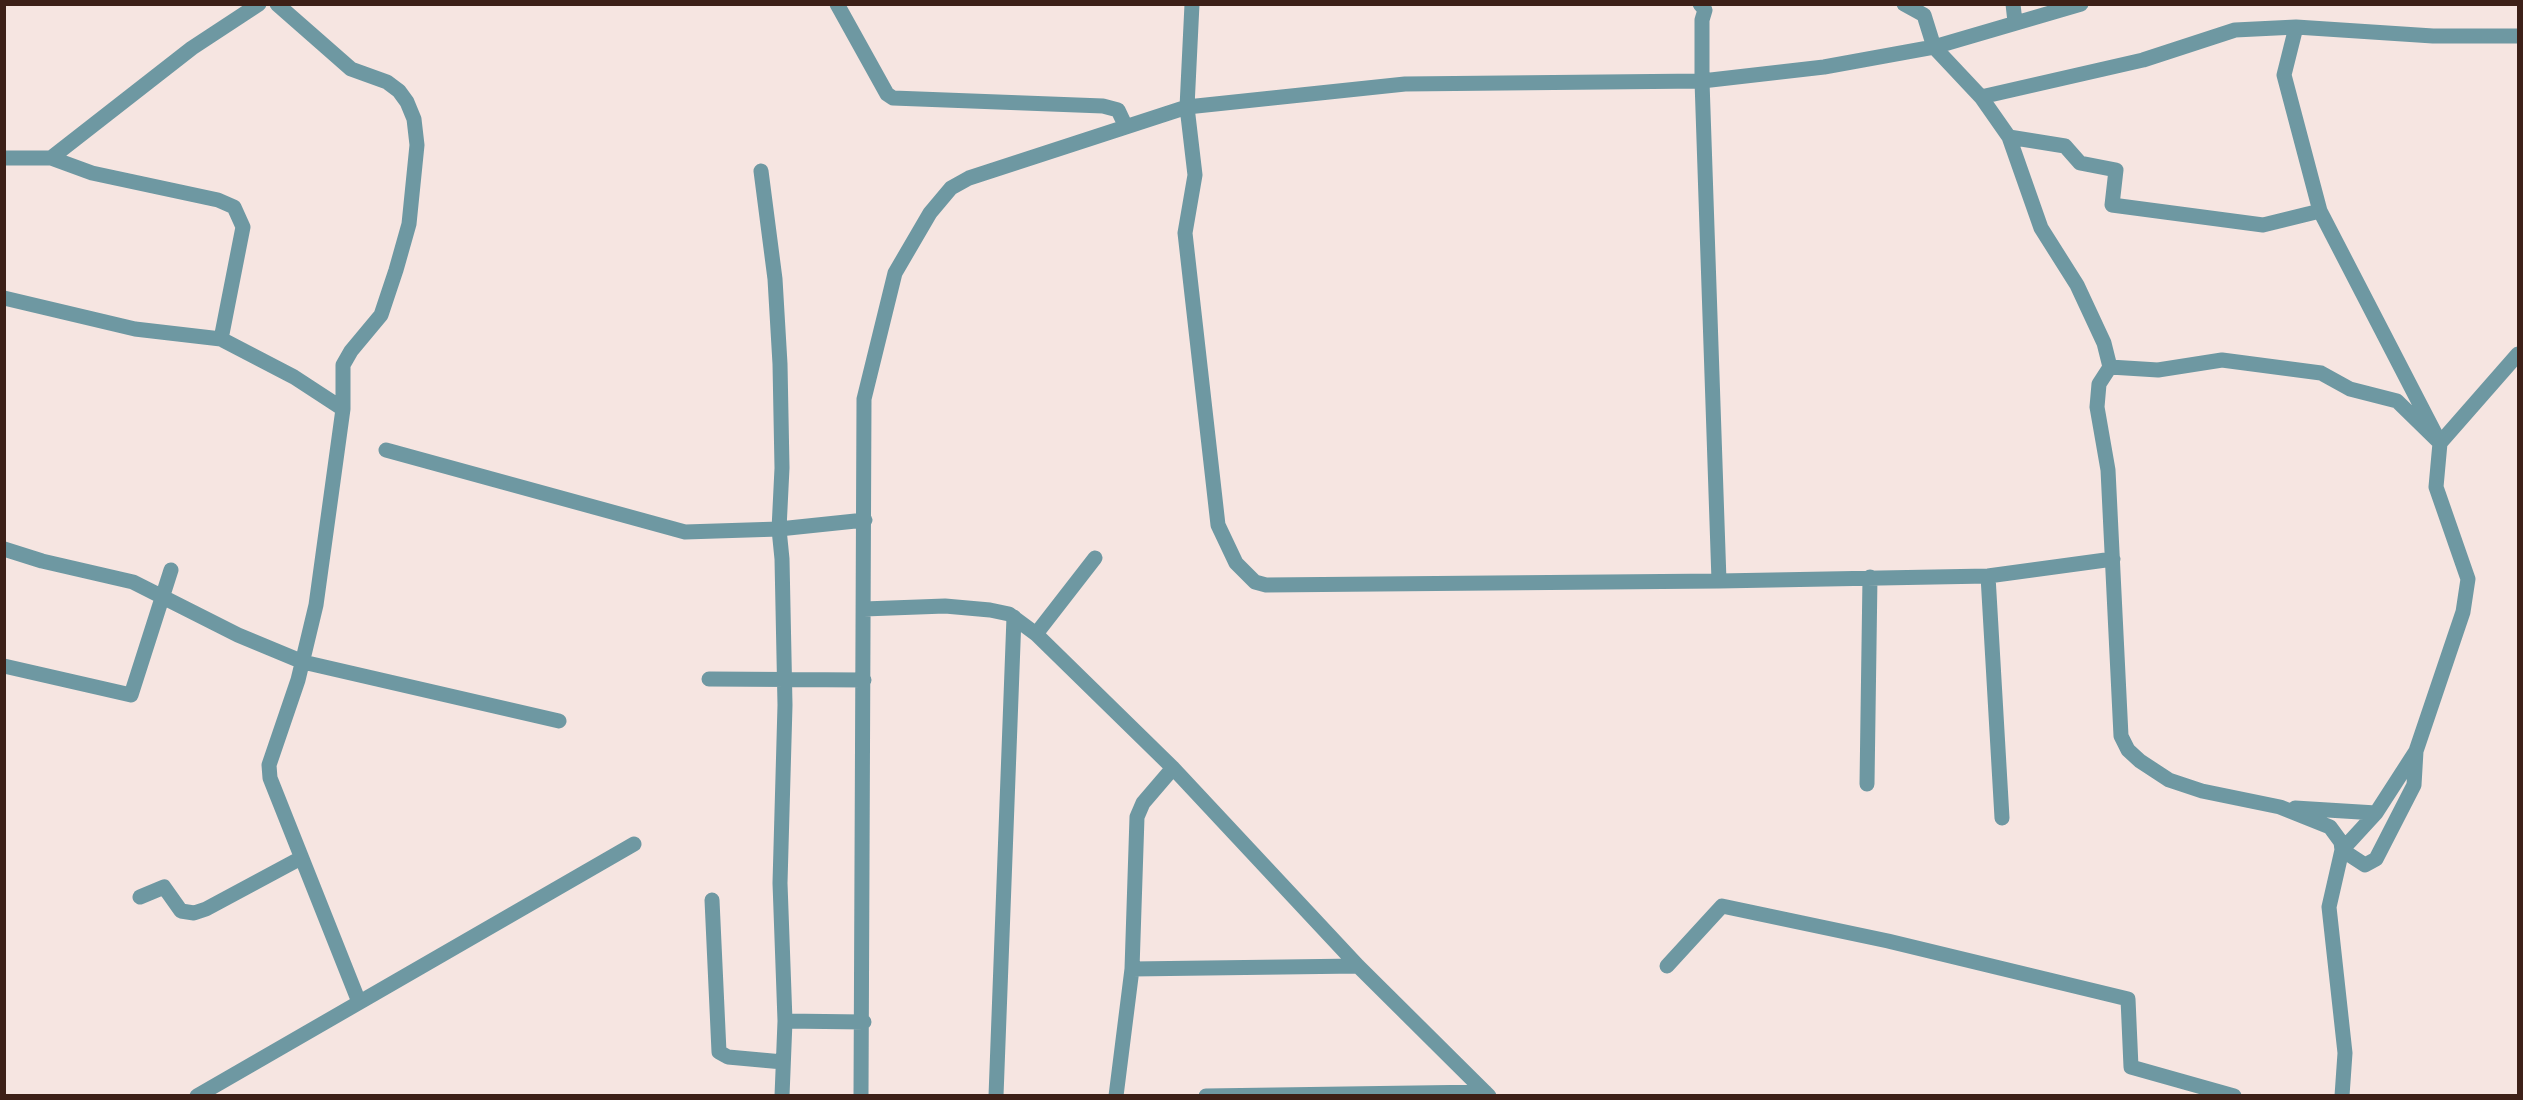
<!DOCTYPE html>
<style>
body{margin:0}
#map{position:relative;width:2523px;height:1100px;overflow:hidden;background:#f6e5e1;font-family:"Archivo Narrow",sans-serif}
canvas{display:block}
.frame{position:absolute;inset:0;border:6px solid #3d2018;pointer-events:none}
</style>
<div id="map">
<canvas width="2523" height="1100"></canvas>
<div class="frame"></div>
</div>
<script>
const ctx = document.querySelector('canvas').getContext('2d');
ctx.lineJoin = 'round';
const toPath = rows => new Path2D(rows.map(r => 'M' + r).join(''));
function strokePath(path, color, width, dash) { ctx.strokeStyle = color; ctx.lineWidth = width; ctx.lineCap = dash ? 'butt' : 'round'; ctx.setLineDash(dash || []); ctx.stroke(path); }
const minor = toPath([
 [277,4,351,69,387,82,399,91,407,102,414,119,417,145,409,224,396,270,381,315,351,351,343,365,343,409,316,605,298,680,269,765,270,778,359,1002],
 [837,4,887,94,893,98,1103,106,1118,110,1126,127],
 [1192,4,1187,107,1195,175,1185,233,1218,525,1236,563,1255,582,1266,585,1719,581,1988,576,2113,559],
 [1700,4,1705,10,1702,20,1702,81,1719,581],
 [1904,4,1924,15,1934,47,1981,97,2009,137,2041,228,2077,285,2104,343,2110,367,2099,384,2097,407,2108,470,2121,736,2128,750,2140,761,2169,780,2202,791,2280,807,2330,827,2341,842,2342,850,2329,907,2345,1053,2342,1096],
 [2013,4,2015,22],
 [2296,27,2284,75,2320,211,2440,443,2436,487,2468,579,2463,612,2416,751,2414,785,2376,859,2365,865,2342,850,2376,813,2416,751],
 [1981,97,2143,60,2235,30,2296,27,2433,36,2518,36],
 [2009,137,2065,146,2080,163,2116,170,2112,205,2263,225,2320,211],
 [4,158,51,158,92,173,218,200,234,207,243,227,221,339],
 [51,158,192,48,259,4],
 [761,171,775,279,780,364,782,468,779,529,782,559,785,705,780,883,785,1021,782,1096],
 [4,298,135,329,221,339,294,377,343,409],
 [2110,367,2158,370,2222,360,2321,373,2350,389,2397,401,2440,443,2518,354],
 [386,450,685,532,779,529,865,520],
 [4,549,42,561,133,582,238,635,303,662,559,721],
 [1988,576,2002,818],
 [864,609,945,606,990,610,1009,614,1036,634,1173,768,1358,966,1489,1096],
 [1036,634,1095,558],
 [4,666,131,695,171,570],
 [709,679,864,680],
 [1867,784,1870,577],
 [2295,808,2376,813],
 [140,897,164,887,181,911,194,913,206,909,301,858],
 [712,900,719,1052,728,1057,783,1062],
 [1667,966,1722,906,1888,941,2128,999,2131,1067,2234,1096],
 [1132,969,1358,966],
 [785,1021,864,1022],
 [197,1096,634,844],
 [861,1096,864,399,895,273,930,213,951,188,969,178,1187,107,1405,84,1702,81,1824,67,1934,47,2081,4],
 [996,1096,1014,617],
 [1116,1096,1132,969,1137,817,1143,803,1173,768],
 [1206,1096,1485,1092]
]);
strokePath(minor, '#6e98a2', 15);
</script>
